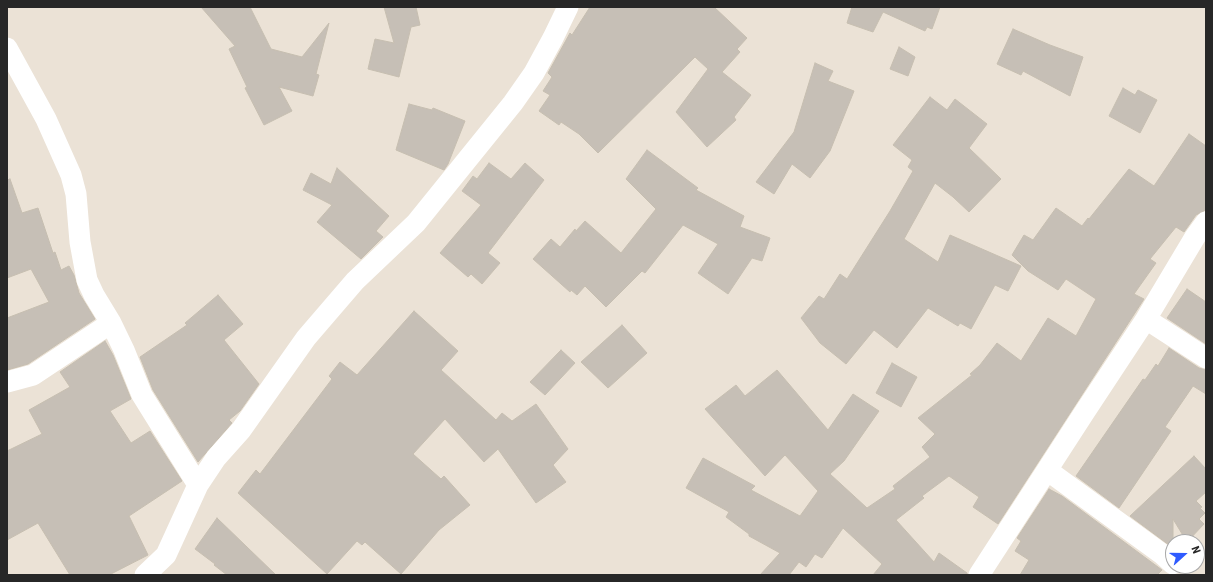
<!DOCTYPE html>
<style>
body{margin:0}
#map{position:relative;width:1213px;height:582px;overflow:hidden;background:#ebe2d6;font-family:"Roboto Condensed",sans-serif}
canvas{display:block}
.frame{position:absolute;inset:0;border:8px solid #272727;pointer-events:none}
.north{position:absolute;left:1165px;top:534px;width:40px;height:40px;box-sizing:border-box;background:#fff;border:1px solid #a9a9a9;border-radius:50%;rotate:69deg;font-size:11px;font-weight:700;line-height:16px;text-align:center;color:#272727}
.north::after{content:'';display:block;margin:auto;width:14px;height:18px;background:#2f5bff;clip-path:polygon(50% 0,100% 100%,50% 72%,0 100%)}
</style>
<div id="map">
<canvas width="1213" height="582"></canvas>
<div class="frame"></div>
<div class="north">N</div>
</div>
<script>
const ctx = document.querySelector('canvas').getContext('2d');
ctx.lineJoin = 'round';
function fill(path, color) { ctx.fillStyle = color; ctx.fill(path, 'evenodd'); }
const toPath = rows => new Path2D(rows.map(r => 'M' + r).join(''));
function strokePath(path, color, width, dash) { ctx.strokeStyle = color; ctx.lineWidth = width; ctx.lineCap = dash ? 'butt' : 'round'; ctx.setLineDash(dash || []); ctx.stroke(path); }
const building = toPath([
 [201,7,250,7,271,49,302,57,329,23,316,74,319,75,313,96,279,87,292,111,264,125,245,88,247,87,229,49,235,46,201,7],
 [384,7,416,7,420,25,411,27,399,77,368,69,375,39,394,43,384,7],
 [590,7,714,7,747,38,737,49,740,52,722,72,751,95,734,117,736,120,707,147,676,112,708,69,695,57,598,153,579,134,561,122,559,125,539,111,550,95,543,91,552,77,548,73,570,33,572,35,590,7],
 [852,7,940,7,932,29,927,27,925,31,883,12,873,32,847,23,852,7],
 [1013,29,1050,45,1083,57,1070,96,1023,71,1021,75,997,64,1013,29],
 [899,47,915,57,908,76,890,69,899,47],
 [815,63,833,71,828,81,854,91,830,151,810,178,792,164,774,194,756,182,794,132,815,63],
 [1123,88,1135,95,1138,90,1157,100,1140,133,1109,116,1123,88],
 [930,97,947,110,955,99,987,124,969,148,1001,179,969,212,953,197,935,183,904,239,938,262,950,235,1021,266,1008,291,995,285,971,329,960,323,958,326,928,308,897,348,874,330,846,364,820,343,801,318,819,296,824,299,840,274,847,279,890,211,913,171,908,167,912,160,893,145,930,97],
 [409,104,432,110,433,108,465,121,448,164,444,170,396,150,409,104],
 [1189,134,1206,146,1206,208,1204,211,1196,215,1184,232,1176,227,1150,259,1156,263,1134,294,1144,299,998,524,973,507,979,497,949,476,922,496,924,498,896,520,934,562,939,553,967,573,967,575,873,575,882,564,843,528,822,558,815,554,806,567,799,562,789,575,760,575,780,553,749,536,749,534,726,517,729,512,686,488,703,458,755,486,751,490,800,516,818,491,785,455,765,476,705,409,736,385,745,396,777,370,828,430,853,394,879,411,844,461,830,474,867,508,895,489,893,486,930,457,922,447,935,434,918,418,972,375,970,374,980,365,997,343,1021,361,1048,318,1076,336,1096,299,1066,279,1058,290,1028,271,1012,255,1024,235,1033,240,1056,208,1082,226,1088,218,1089,219,1129,169,1154,186,1189,134],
 [647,150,698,188,696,190,744,216,740,227,770,238,762,261,752,258,728,294,698,273,718,244,683,225,645,273,642,271,606,307,585,286,577,295,571,290,570,292,533,259,551,239,560,247,575,229,576,231,585,221,621,253,656,209,626,179,647,150],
 [489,163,511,179,525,163,544,180,488,253,500,263,482,284,471,274,468,277,440,253,481,205,462,191,473,176,477,179,489,163],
 [337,168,389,216,376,231,383,237,361,259,317,222,332,205,303,190,311,173,331,184,337,168],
 [10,179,22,213,38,208,53,253,55,252,61,270,69,266,74,275,79,293,95,319,28,364,7,370,7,318,49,302,31,269,7,278,7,180,10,179],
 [1187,289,1206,302,1206,344,1167,318,1187,289],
 [218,295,243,324,224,340,259,384,240,411,229,420,232,423,198,462,153,390,140,357,187,325,185,323,218,295],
 [414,311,458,351,441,370,496,420,502,413,512,421,536,404,568,449,553,465,566,482,536,503,498,449,484,462,445,419,413,454,441,479,444,476,470,505,439,530,401,574,365,542,362,545,357,541,327,574,238,493,256,470,260,474,332,379,329,376,340,362,357,375,414,311],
 [622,325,647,353,608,388,581,362,622,325],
 [105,341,113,355,131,399,110,411,131,443,150,431,182,481,129,516,148,555,109,575,70,575,38,523,7,540,7,451,42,434,29,410,70,387,60,372,105,341],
 [1169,348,1199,368,1206,370,1206,394,1193,386,1165,427,1171,431,1119,508,1076,476,1143,379,1145,380,1156,364,1158,366,1169,348],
 [561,350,575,363,545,395,530,382,561,350],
 [892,363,917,377,901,407,876,393,892,363],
 [1194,456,1206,469,1206,492,1196,501,1202,507,1200,508,1205,513,1199,519,1204,524,1187,542,1173,519,1173,548,1130,516,1194,456],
 [1049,489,1062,496,1162,570,1157,575,1020,575,1029,560,1015,551,1021,541,1017,538,1049,489],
 [217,518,276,575,227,575,214,565,215,564,195,549,217,518]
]);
const street = toPath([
 [7,48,46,119,71,175,76,194,80,242,87,280,94,295,111,323,124,350,142,395,198,485],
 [1146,319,1206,358],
 [7,382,33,375,111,323],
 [1047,470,1162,554,1173,564],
 [145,575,166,555,198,485,216,458,241,430,306,338,355,281,416,223,513,103,534,73,553,38,568,7],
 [979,575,1084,413,1146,319,1195,237,1206,222]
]);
fill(building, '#c6bfb6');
strokePath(building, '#c6beb0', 1);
strokePath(street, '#fff', 21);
</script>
